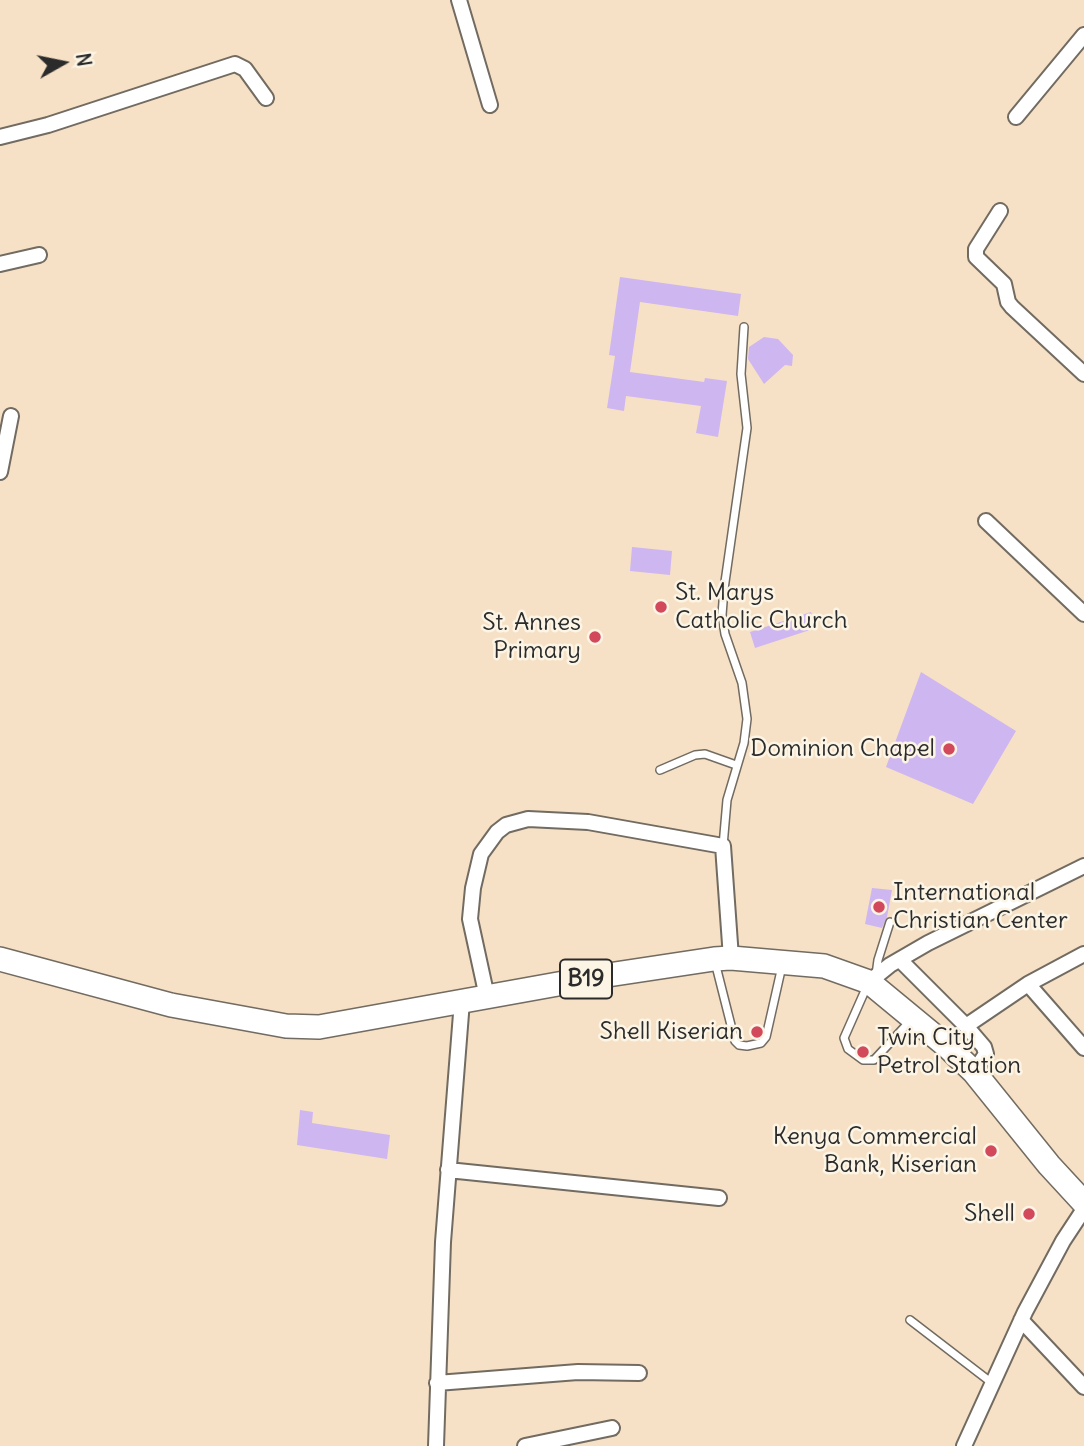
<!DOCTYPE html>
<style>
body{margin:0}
#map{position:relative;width:1084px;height:1446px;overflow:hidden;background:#f6e1c6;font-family:Delius,sans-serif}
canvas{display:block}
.north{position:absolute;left:28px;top:28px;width:70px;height:70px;-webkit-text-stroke:5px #fcf5e5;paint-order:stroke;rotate:81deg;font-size:19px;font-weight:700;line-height:28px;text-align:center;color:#2b2b2b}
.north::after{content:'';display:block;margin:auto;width:24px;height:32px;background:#2b2b2b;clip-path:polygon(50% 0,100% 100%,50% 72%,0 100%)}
</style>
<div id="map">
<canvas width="1084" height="1446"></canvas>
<div class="north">N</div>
</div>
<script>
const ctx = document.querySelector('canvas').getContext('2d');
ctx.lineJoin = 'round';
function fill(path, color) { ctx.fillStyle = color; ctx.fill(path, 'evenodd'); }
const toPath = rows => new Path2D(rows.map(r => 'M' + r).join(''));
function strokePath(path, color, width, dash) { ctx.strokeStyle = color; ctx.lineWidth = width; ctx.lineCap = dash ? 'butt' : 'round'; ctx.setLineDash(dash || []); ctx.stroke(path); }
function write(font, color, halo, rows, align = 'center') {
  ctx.font = font + ' Delius,sans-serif'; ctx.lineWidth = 5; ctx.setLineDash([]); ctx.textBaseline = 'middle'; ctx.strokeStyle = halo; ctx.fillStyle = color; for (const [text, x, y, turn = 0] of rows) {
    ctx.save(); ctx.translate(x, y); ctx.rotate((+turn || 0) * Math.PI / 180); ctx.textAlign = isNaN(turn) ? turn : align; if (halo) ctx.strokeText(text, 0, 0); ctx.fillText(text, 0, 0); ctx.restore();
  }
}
const building = toPath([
 [620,277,741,294,738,316,640,302,630,372,704,382,705,378,727,381,718,437,696,433,701,406,626,396,624,411,607,408,615,356,609,355],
 [764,337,778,339,793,355,792,366,785,365,764,384,748,359,749,347],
 [632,547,672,551,670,575,630,571],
 [811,612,816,628,755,648,750,632],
 [921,672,1016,731,973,804,886,767],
 [872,888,892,890,887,917,882,928,865,924],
 [300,1110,313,1112,312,1123,390,1135,387,1159,297,1145]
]);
const service = toPath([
 [660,770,695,755,705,754,736,765],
 [723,846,727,800,744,743,747,719,742,683,725,634,722,615,724,589,747,428,741,374,744,327],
 [715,962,735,1041,739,1045,747,1046,761,1043,766,1037,782,966],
 [876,975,878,960,890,922],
 [867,986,844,1038,848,1049,863,1060,874,1060,910,1021],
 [910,1320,992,1383]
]);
const minor = toPath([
 [459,0,490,105],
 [1016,117,1084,35],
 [0,137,48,125,235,64,245,69,266,98],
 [1000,211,976,249,976,257,1004,284,1008,302,1012,307,1084,374],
 [0,264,39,255],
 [0,472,11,416],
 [986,521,1084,614],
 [900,960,966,1026,1028,984,1084,954],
 [869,982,890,965,928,943,1084,866],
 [1028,984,1084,1048],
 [487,997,470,919,473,888,481,854,497,832,506,825,528,819,588,822,723,846,731,958],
 [966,1026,984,1047,986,1054,974,1072],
 [448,1170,719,1198],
 [1021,1320,1084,1387],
 [437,1383,578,1372,639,1373],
 [436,1446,443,1242,462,1001],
 [525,1446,612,1428],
 [964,1446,1025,1312,1063,1241,1084,1209]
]);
const trunk = toPath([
 [0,959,171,1005,286,1026,319,1027,608,975,714,959,731,958,824,966,869,982,949,1048,974,1072,1049,1165,1084,1203]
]);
const markers = [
 [661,607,7,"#d1495b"],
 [595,637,7,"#d1495b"],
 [949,749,7,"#d1495b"],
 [879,907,7,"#d1495b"],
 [757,1032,7,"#d1495b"],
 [863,1052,7,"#d1495b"],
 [991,1151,7,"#d1495b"],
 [1029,1214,7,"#d1495b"]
];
const shields = [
 [586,979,52]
];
const shieldNames = [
 ["B19",586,979]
];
const poiNames = [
 ["St. Marys",675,593,"left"],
 ["Catholic Church",675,621,"left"],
 ["St. Annes",581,623],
 ["Primary",581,651],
 ["Dominion Chapel",935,749],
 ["International",893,893,"left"],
 ["Christian Center",893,921,"left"],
 ["Shell Kiserian",743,1032],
 ["Twin City",877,1038,"left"],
 ["Petrol Station",877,1066,"left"],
 ["Kenya Commercial",977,1137],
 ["Bank, Kiserian",977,1165],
 ["Shell",1015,1214]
];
fill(building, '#ceb6f1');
strokePath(service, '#726b61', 10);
strokePath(minor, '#726b61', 18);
strokePath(trunk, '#726b61', 26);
strokePath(service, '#fff', 7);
strokePath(minor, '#fff', 14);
strokePath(trunk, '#fff', 23);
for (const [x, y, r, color] of markers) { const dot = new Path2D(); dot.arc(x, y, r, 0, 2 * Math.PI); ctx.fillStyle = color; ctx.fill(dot); strokePath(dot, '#fcf5e5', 2.5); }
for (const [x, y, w] of shields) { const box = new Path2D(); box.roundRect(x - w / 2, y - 19.5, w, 39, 5); ctx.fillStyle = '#fcf5e5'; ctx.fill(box); strokePath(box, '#2b2b2b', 2); }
write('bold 23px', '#2b2b2b', null, shieldNames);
write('24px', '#2b2b2b', '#fcf5e5', poiNames, 'right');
</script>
